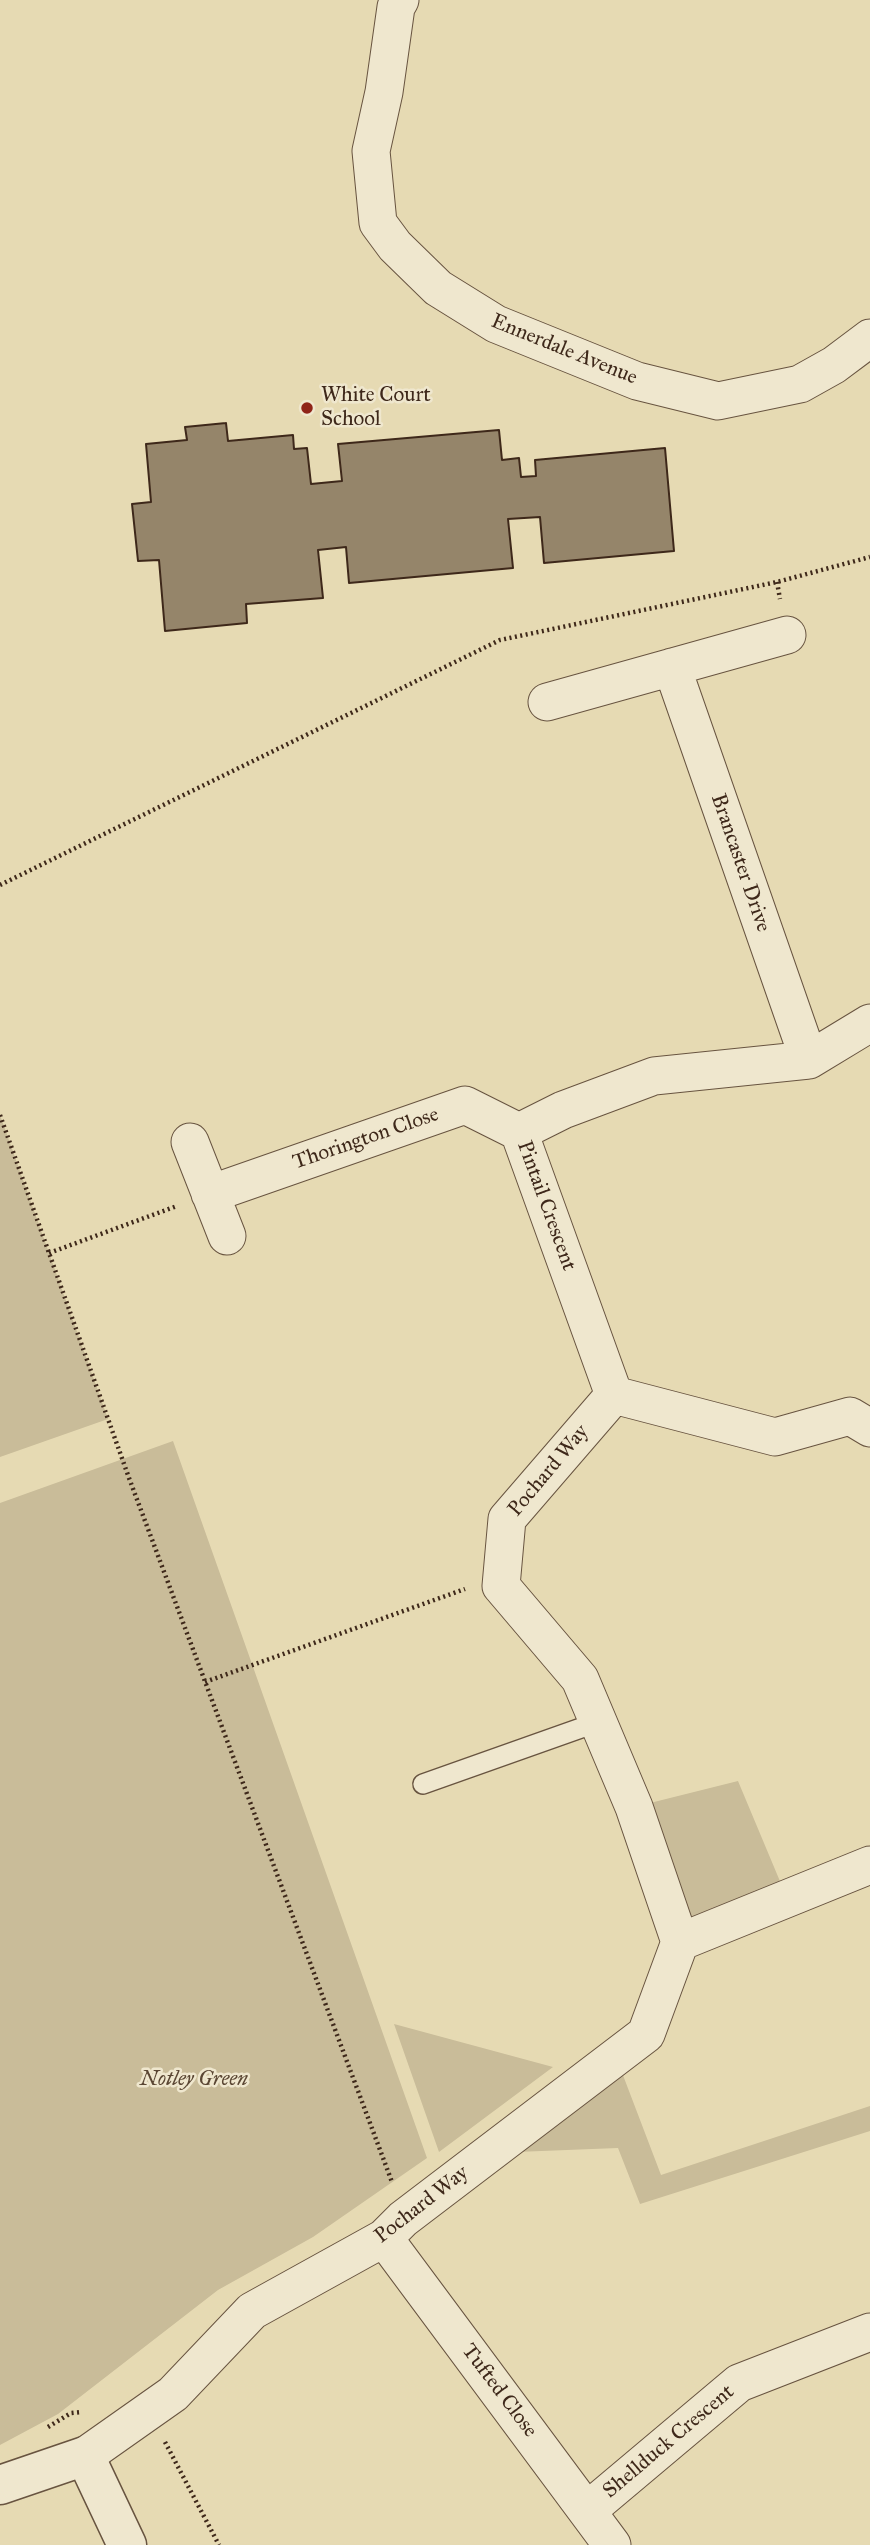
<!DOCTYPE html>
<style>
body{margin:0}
canvas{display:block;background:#e6dab3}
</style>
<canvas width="870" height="2545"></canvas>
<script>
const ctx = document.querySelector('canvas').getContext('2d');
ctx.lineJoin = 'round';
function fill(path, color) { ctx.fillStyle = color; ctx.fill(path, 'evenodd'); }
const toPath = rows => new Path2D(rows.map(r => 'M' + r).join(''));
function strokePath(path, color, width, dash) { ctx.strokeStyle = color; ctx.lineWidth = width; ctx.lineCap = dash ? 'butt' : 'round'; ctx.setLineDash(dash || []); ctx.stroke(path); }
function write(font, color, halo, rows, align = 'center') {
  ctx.font = font + ' "IM FELL Great Primer",serif'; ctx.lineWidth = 5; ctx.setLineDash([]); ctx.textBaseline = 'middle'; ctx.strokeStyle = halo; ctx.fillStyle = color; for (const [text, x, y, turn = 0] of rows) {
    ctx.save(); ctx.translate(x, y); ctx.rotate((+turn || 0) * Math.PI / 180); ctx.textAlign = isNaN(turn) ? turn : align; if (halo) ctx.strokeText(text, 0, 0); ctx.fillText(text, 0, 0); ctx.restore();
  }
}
const green = toPath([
 [0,1115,108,1419,0,1457],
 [173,1441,427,2158,313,2237,218,2290,58,2414,0,2445,0,1503],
 [738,1781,787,1898,680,1942,634,1807],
 [394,2024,553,2067,439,2152],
 [621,2070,661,2175,870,2106,870,2131,640,2204,618,2148,516,2152]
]);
const building = toPath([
 [226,423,228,441,293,435,294,449,307,448,311,484,342,481,338,444,499,430,502,460,519,458,521,477,536,476,535,460,665,448,674,551,544,563,540,517,508,519,513,568,349,583,346,547,318,550,323,598,246,604,247,623,165,631,159,560,138,561,132,504,151,502,146,444,187,440,185,427,226,423]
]);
const path = toPath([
 [777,582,780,599],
 [0,885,500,640,777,582,870,557],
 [0,1115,129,1478,392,2182],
 [49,1253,177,1206],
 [205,1682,465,1589],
 [48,2427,71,2413,81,2412],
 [165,2442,219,2545]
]);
const service = toPath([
 [423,1784,598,1722]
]);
const minor = toPath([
 [400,0,396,7,384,92,371,151,378,223,395,246,438,288,496,324,637,381,718,401,800,384,834,365,870,338],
 [672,667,809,1060],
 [547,702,787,635],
 [190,1142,227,1236],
 [210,1194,465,1105,519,1132],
 [614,1395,519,1132,563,1110,654,1076,809,1060,870,1023],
 [680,1942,870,1865],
 [384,2238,612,2545],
 [85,2456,173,2394,252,2311,384,2238,403,2219,646,2034,680,1942,634,1807,580,1679,501,1586,507,1519,614,1395,775,1437,850,1416,870,1428],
 [588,2510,739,2383,870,2332]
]);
const tertiary = toPath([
 [0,2485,85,2456,127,2545]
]);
const markers = [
 [307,408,7,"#8f2418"]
];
const streetNames = [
 ["Ennerdale Avenue",564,350,22],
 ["Brancaster Drive",740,863,71],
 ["Thorington Close",366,1139,-19],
 ["Pintail Crescent",546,1206,70],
 ["Pochard Way",549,1471,-50],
 ["Pochard Way",422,2205,-38],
 ["Tufted Close",499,2391,53],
 ["Shellduck Crescent",669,2442,-40]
];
const poiNames = [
 ["White Court",321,396],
 ["School",321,420]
];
const parkNames = [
 ["Notley Green",194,2080]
];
fill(green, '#c9bc99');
fill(building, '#95856a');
strokePath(building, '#3e281a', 2);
strokePath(service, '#685440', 22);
strokePath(minor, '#685440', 39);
strokePath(tertiary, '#685440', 41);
strokePath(path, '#3e281a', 4.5, [2, 3.5]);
strokePath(service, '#efe7ce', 19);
strokePath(minor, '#efe7ce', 37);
strokePath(tertiary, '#efe7ce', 38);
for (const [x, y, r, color] of markers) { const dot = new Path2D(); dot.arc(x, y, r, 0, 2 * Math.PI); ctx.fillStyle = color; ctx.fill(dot); strokePath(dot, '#efe7ce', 2.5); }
write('21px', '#3e281a', '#efe7ce', streetNames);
write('21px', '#3e281a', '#efe7ce', poiNames, 'left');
write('italic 21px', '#5a4633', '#efe7ce', parkNames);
</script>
